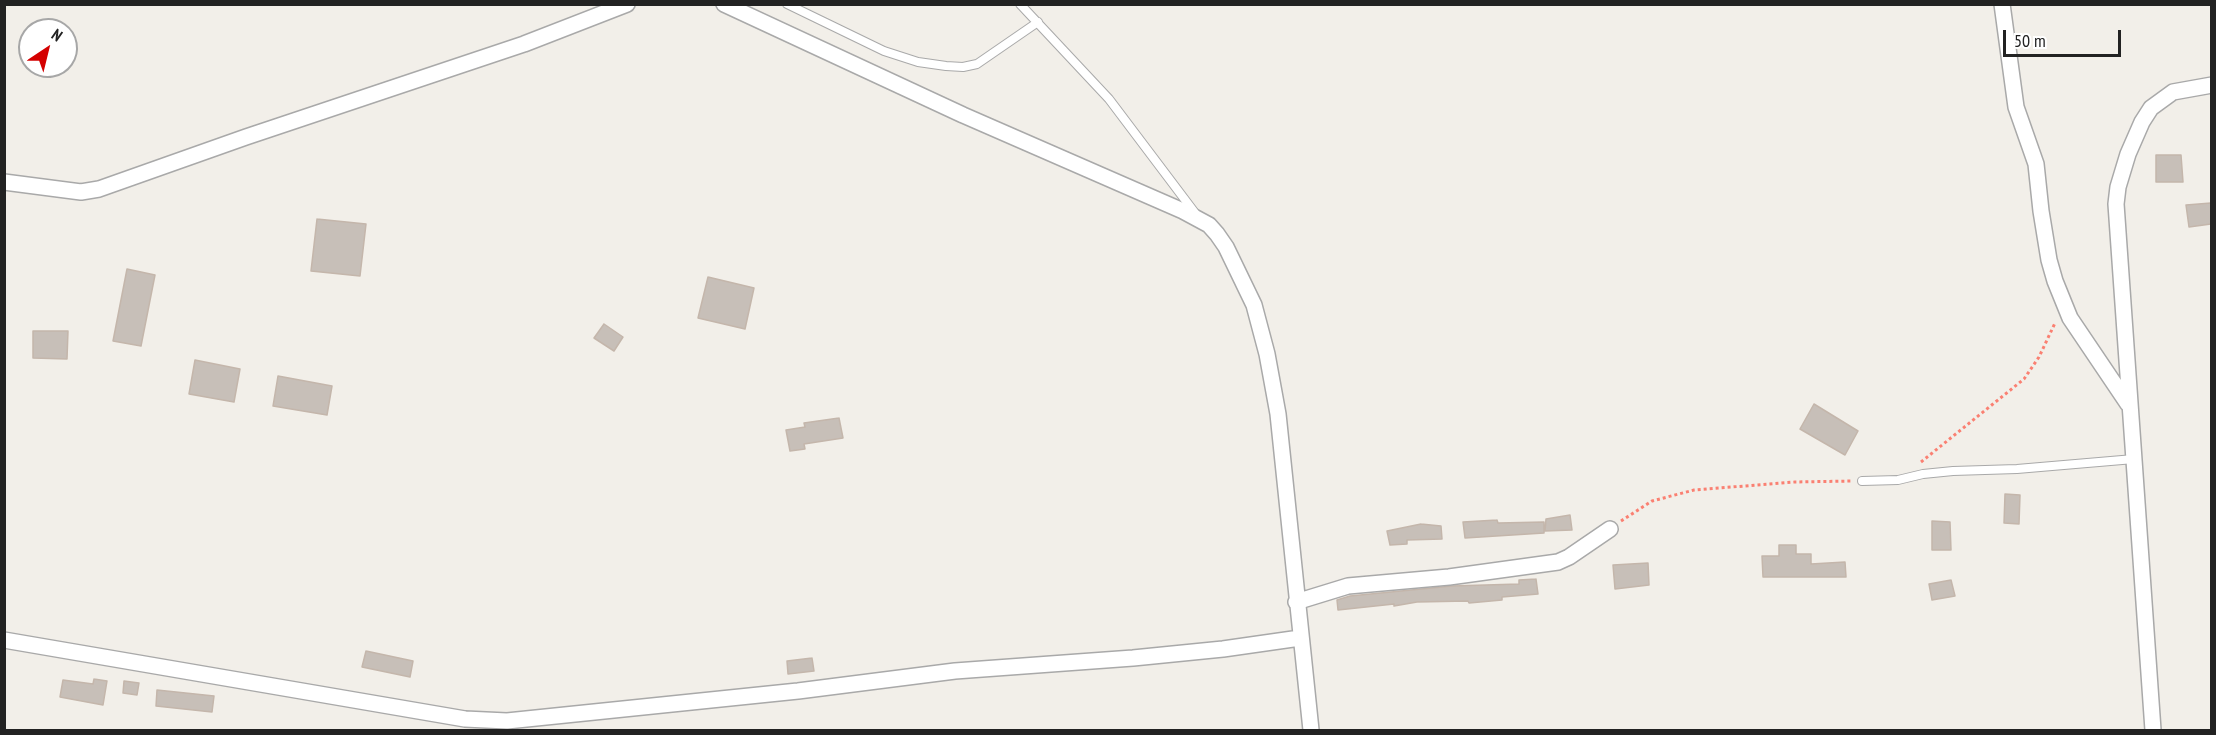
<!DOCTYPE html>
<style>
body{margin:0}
#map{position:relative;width:2216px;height:735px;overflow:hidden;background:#f2efe9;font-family:"PT Sans Narrow",sans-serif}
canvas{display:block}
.frame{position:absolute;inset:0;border:6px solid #222;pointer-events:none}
.north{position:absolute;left:18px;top:18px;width:60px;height:60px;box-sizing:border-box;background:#fff;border:2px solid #a7a7a7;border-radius:50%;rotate:35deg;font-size:16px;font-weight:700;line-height:24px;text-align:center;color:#222}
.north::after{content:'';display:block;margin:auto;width:21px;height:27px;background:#d40000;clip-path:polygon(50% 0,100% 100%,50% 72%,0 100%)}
.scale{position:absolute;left:2003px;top:30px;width:118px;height:27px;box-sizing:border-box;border:3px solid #222;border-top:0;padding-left:8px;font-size:18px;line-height:21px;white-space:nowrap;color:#222;-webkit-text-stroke:4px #fff;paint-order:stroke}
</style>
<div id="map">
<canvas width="2216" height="735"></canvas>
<div class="frame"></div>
<div class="north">N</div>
<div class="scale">50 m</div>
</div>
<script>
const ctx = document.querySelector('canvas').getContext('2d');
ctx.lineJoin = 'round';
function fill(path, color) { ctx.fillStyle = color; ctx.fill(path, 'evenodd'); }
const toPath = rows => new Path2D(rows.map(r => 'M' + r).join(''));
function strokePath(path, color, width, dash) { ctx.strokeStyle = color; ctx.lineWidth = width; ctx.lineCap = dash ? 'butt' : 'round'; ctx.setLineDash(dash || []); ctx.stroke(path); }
const building = toPath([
 [2156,155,2181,155,2183,182,2156,182,2156,155],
 [2211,203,2211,224,2189,227,2186,205,2211,203],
 [317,219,366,224,360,276,311,271,317,219],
 [127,269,155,275,141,346,113,341,127,269],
 [708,277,754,288,745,329,698,318,708,277],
 [604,324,623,337,614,351,594,338,604,324],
 [33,331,68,331,67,359,33,358,33,331],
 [195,360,240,369,234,402,189,394,195,360],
 [278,376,332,386,327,415,273,406,278,376],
 [1814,404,1858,431,1845,455,1800,429,1814,404],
 [839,418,843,438,804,444,805,449,790,451,786,430,805,427,804,423,839,418],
 [2005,494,2020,495,2019,524,2004,523,2005,494],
 [1570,515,1572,530,1545,531,1546,519,1570,515],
 [1497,520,1498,523,1544,522,1544,533,1465,538,1463,522,1497,520],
 [1932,521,1950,522,1951,550,1932,550,1932,521],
 [1421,524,1441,526,1442,539,1407,540,1407,544,1390,545,1387,531,1421,524],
 [1779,545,1796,545,1796,554,1811,554,1811,564,1845,562,1846,577,1763,577,1762,556,1779,556,1779,545],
 [1648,563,1649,585,1615,589,1613,565,1648,563],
 [1536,579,1538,594,1502,597,1502,600,1469,603,1468,601,1417,602,1394,606,1394,604,1338,610,1337,600,1350,596,1452,586,1519,584,1519,580,1536,579],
 [1951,580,1955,596,1932,600,1929,584,1951,580],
 [366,651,413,661,410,677,362,667,366,651],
 [812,658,814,671,788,674,787,661,812,658],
 [94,679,107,681,103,705,60,697,63,680,93,684,94,679],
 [124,681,139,683,137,695,123,693,124,681],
 [157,690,214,696,212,712,156,706,157,690]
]);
const path = toPath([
 [1921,462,2024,379,2039,357,2055,323],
 [1621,521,1652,501,1694,490,1795,482,1853,481]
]);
const service = toPath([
 [787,4,884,51,918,62,946,66,963,67,977,64,1038,22],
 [1020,4,1109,99,1195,213],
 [1862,481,1898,480,1923,474,1953,471,2017,469,2134,459]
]);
const minor = toPath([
 [724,4,963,115,1183,211,1209,225,1217,234,1226,247,1254,305,1267,354,1278,414,1311,730],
 [2002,4,2016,107,2036,164,2041,211,2049,260,2055,281,2070,318,2128,404],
 [4,182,81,192,99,189,246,137,524,44,627,4],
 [1296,602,1348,586,1449,577,1558,562,1569,557,1610,529],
 [4,640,465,719,507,721,798,691,955,671,1133,658,1223,649,1300,638],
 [2153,730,2116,204,2118,187,2128,154,2142,122,2151,108,2173,92,2212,85]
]);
fill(building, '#c7bfb8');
strokePath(building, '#c4b6ab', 1.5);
strokePath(service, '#a9a9a9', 10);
strokePath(minor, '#a9a9a9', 18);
strokePath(path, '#fa8072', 3, [3, 3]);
strokePath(service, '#fff', 8);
strokePath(minor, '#fff', 15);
</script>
